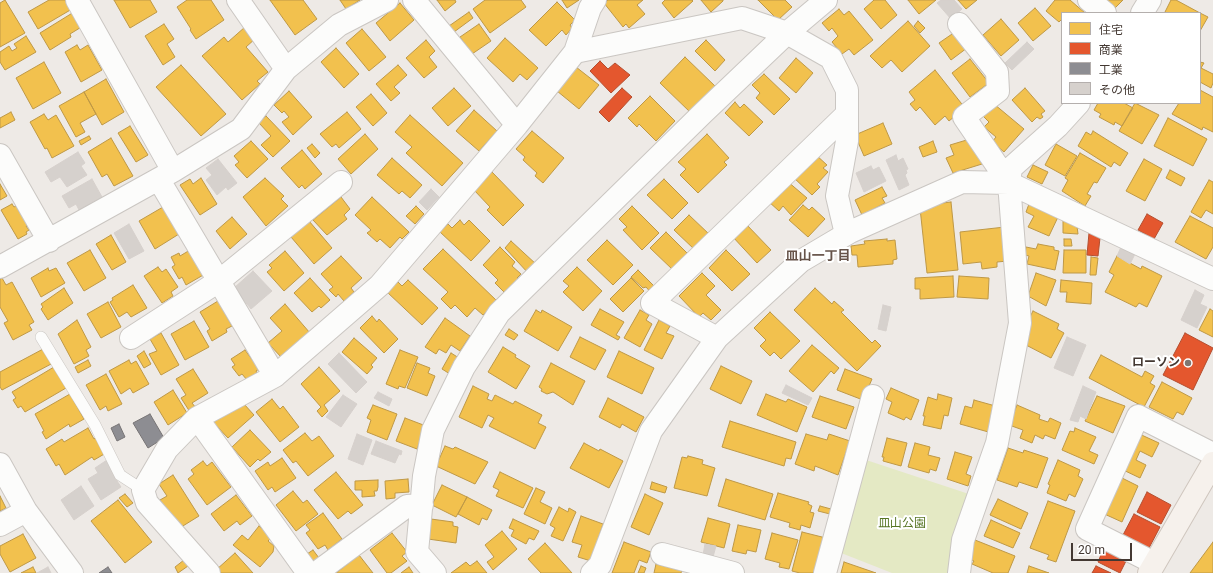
<!DOCTYPE html>
<meta charset="utf-8">
<style>
body{margin:0}
#map{position:relative;width:1213px;height:573px;overflow:hidden;background:#eeeae6;font-family:Roboto,"Noto Sans JP",sans-serif}
canvas{display:block}
.legend{position:absolute;left:1061px;top:12px;width:140px;height:92px;box-sizing:border-box;background:#fff;border:1px solid #b4afad;margin:0;padding:5px 7px;list-style:none;font-size:12px;color:#433832}
.legend li{display:flex;align-items:center;gap:8px;height:20px}
.legend b{width:20px;border:1px solid #b4afad}
.scale{position:absolute;left:1071px;top:543px;width:61px;height:18px;box-sizing:border-box;border:2px solid #433832;border-top:0;padding-left:5px;font-size:12px;line-height:14px;white-space:nowrap;color:#433832;-webkit-text-stroke:3px #fff;paint-order:stroke}
</style>
<div id="map">
<canvas width="1213" height="573"></canvas>
<ul class="legend">
<li><b style="height:11px;background:#f2c14e"></b>住宅</li>
<li><b style="height:11px;background:#e4572e"></b>商業</li>
<li><b style="height:11px;background:#8d8d92"></b>工業</li>
<li><b style="height:11px;background:#d6d1cd"></b>その他</li>
</ul>
<div class="scale">20 m</div>
</div>
<script>
const ctx = document.querySelector('canvas').getContext('2d');
ctx.lineJoin = 'round';
function fill(path, color) { ctx.fillStyle = color; ctx.fill(path, 'evenodd'); }
const toPath = rows => new Path2D(rows.map(r => 'M' + r).join(''));
function strokePath(path, color, width, dash) { ctx.strokeStyle = color; ctx.lineWidth = width; ctx.lineCap = dash ? 'butt' : 'round'; ctx.setLineDash(dash || []); ctx.stroke(path); }
function write(font, color, halo, rows, align = 'center') {
  ctx.font = font + ' Roboto,"Noto Sans JP",sans-serif'; ctx.lineWidth = 4; ctx.setLineDash([]); ctx.textBaseline = 'middle'; ctx.strokeStyle = halo; ctx.fillStyle = color; for (const [text, x, y, turn = 0] of rows) {
    ctx.save(); ctx.translate(x, y); ctx.rotate((+turn || 0) * Math.PI / 180); ctx.textAlign = isNaN(turn) ? turn : align; if (halo) ctx.strokeText(text, 0, 0); ctx.fillText(text, 0, 0); ctx.restore();
  }
}
const green = toPath([
 [857,457,978,497,959,573,892,573,831,549]
]);
const homes = toPath([
 [5,0,25,33,0,47,0,3,5,0],
 [49,0,67,0,72,9,38,29,28,12,49,0],
 [114,0,150,0,157,12,130,28,114,0],
 [187,0,211,0,224,20,196,39,190,30,191,29,177,7,187,0],
 [270,0,303,0,317,19,295,35,270,0],
 [340,0,360,0,346,9,340,0],
 [437,0,455,0,456,2,445,11,437,0],
 [485,0,521,0,526,7,490,33,473,9,485,0],
 [562,0,579,0,567,8,562,0],
 [608,0,643,0,637,5,645,14,629,28,626,24,623,27,604,3,608,0],
 [665,0,692,0,693,1,674,18,662,3,665,0],
 [701,0,723,0,723,1,711,12,701,0],
 [758,0,785,0,792,7,778,20,758,0],
 [874,0,885,0,897,15,881,29,864,9,874,0],
 [908,0,936,0,919,14,908,0],
 [958,0,977,0,966,9,958,0],
 [1055,0,1070,0,1085,13,1062,13,1062,19,1059,22,1046,11,1055,0],
 [1107,0,1123,0,1115,8,1107,0],
 [1171,0,1176,0,1200,13,1167,13,1165,12,1171,0],
 [557,2,575,20,570,25,572,28,566,35,562,30,546,46,529,30,557,2],
 [400,3,414,20,390,41,376,23,400,3],
 [1035,8,1051,26,1033,41,1018,23,1035,8],
 [839,9,844,15,849,11,873,40,854,55,849,49,842,54,832,42,838,36,832,28,829,31,822,23,839,9],
 [74,12,83,26,70,34,71,37,50,50,40,33,74,12],
 [469,12,473,18,454,32,449,26,469,12],
 [1200,13,1208,17,1200,31,1200,13],
 [1001,19,1019,40,1001,56,983,35,1001,19],
 [908,21,930,46,902,72,891,60,882,68,870,56,908,21],
 [918,21,925,28,920,33,914,26,918,21],
 [164,24,174,39,167,44,175,57,163,65,145,36,164,24],
 [479,24,491,41,472,54,460,37,479,24],
 [245,27,256,38,246,47,268,72,257,81,260,84,242,100,202,56,224,37,228,42,245,27],
 [362,29,386,57,369,71,346,43,362,29],
 [955,32,967,48,951,60,939,43,955,32],
 [26,36,36,52,5,70,0,62,0,52,9,46,12,51,17,48,14,44,26,36],
 [505,38,538,68,527,80,520,74,513,82,487,58,505,38],
 [426,40,435,51,429,57,437,67,424,78,406,58,426,40],
 [706,40,725,60,715,71,695,51,706,40],
 [77,45,80,50,88,45,102,70,81,82,65,52,77,45],
 [336,48,359,74,344,88,321,62,336,48],
 [685,57,716,87,691,113,660,83,685,57],
 [796,58,813,73,796,93,779,78,796,58],
 [970,59,989,83,970,97,952,73,970,59],
 [44,62,61,93,33,109,16,78,44,62],
 [1200,62,1204,63,1201,68,1213,74,1213,83,1211,88,1200,82,1200,62],
 [181,65,226,114,201,136,156,87,181,65],
 [398,65,407,75,394,87,400,93,391,101,376,84,398,65],
 [576,67,599,85,579,109,557,91,576,67],
 [935,70,965,108,949,121,945,116,935,125,920,107,916,111,910,104,915,100,909,92,935,70],
 [764,74,790,99,774,115,756,98,760,93,752,85,764,74],
 [106,79,124,112,102,125,84,92,106,79],
 [454,88,471,106,448,126,432,108,454,88],
 [1025,88,1045,111,1041,114,1043,117,1040,119,1037,117,1032,122,1012,100,1025,88],
 [1200,90,1213,97,1213,132,1203,127,1202,130,1172,114,1179,103,1200,103,1200,90],
 [289,91,312,117,293,135,282,122,289,117,284,111,282,113,274,105,289,91],
 [84,92,96,114,80,123,85,132,76,137,59,106,84,92],
 [371,94,387,113,373,126,356,107,371,94],
 [650,96,675,121,656,141,639,124,637,127,628,118,650,96],
 [735,102,740,108,744,104,763,122,749,136,725,113,735,102],
 [1098,103,1124,103,1133,108,1122,126,1115,122,1114,125,1099,117,1101,114,1094,110,1098,103],
 [1135,103,1159,115,1142,144,1119,131,1135,103],
 [994,104,1024,129,1004,152,992,142,996,137,984,127,989,122,983,116,994,104],
 [474,110,497,131,479,151,456,131,474,110],
 [11,112,15,120,0,128,0,118,11,112],
 [347,112,361,129,339,148,336,144,332,147,320,134,347,112],
 [44,114,48,120,56,115,74,146,52,158,47,148,45,149,30,122,44,114],
 [410,115,463,163,442,186,406,153,412,147,395,132,410,115],
 [266,116,290,141,273,157,261,145,271,136,259,123,266,116],
 [1168,118,1207,139,1193,166,1154,146,1168,118],
 [883,123,892,144,864,156,855,135,883,123],
 [130,126,148,155,136,162,118,133,130,126],
 [532,131,564,158,543,183,535,176,537,173,523,160,525,157,516,149,532,131],
 [1093,131,1128,153,1120,166,1114,162,1111,167,1078,146,1086,132,1091,135,1093,131],
 [365,134,378,149,351,174,338,159,365,134],
 [707,134,729,158,724,162,727,165,698,193,680,175,686,169,678,162,707,134],
 [89,136,91,139,81,145,79,141,89,136],
 [111,138,133,176,114,186,107,174,102,177,88,152,111,138],
 [970,139,982,164,953,173,946,158,954,155,950,145,970,139],
 [251,141,268,159,247,178,235,165,239,162,234,156,251,141],
 [933,141,937,152,923,157,919,147,933,141],
 [312,144,320,153,315,158,307,148,312,144],
 [1056,144,1077,156,1065,176,1045,165,1056,144],
 [302,150,322,174,305,189,302,185,299,188,281,168,302,150],
 [1080,153,1106,168,1097,183,1094,182,1087,194,1091,196,1085,206,1062,191,1068,180,1065,178,1080,153],
 [815,154,827,165,823,168,828,172,817,184,820,187,812,195,793,177,815,154],
 [392,158,422,185,410,198,402,191,399,194,377,175,392,158],
 [1144,159,1162,169,1145,201,1126,191,1144,159],
 [1033,165,1048,172,1042,184,1027,177,1033,165],
 [1170,170,1185,178,1181,186,1166,178,1170,170],
 [492,172,524,205,503,226,487,210,490,207,474,190,492,172],
 [201,178,217,204,200,215,180,185,190,179,193,184,201,178],
 [265,178,284,196,281,199,288,206,266,226,243,197,265,178],
 [664,179,688,203,672,219,647,195,664,179],
 [1209,180,1213,182,1213,214,1206,210,1201,218,1191,212,1209,180],
 [787,181,807,198,791,215,783,206,779,211,768,201,787,181],
 [0,184,7,196,0,200,0,184],
 [882,187,887,196,882,198,885,203,862,215,855,200,882,187],
 [341,197,350,209,344,215,347,219,327,235,313,220,341,197],
 [372,197,409,232,402,239,400,237,390,248,380,239,377,242,367,233,371,230,355,215,372,197],
 [951,202,958,270,927,273,920,208,934,207,934,204,951,202],
 [12,204,14,207,16,206,20,213,25,211,31,223,26,226,29,230,26,232,27,234,18,239,1,210,12,204],
 [1029,204,1058,217,1049,236,1028,227,1034,216,1026,212,1029,204],
 [803,205,809,210,812,207,825,219,808,237,789,220,803,205],
 [416,206,424,214,415,224,406,216,416,206],
 [632,206,659,233,642,250,623,230,627,227,619,219,632,206],
 [163,207,179,234,155,249,139,221,163,207],
 [689,215,710,235,695,250,674,230,689,215],
 [1190,216,1213,228,1213,247,1206,259,1175,242,1190,216],
 [232,217,247,234,230,249,216,231,232,217],
 [460,220,464,225,469,220,490,241,471,261,440,232,448,224,452,228,460,220],
 [1063,220,1077,226,1078,234,1063,233,1063,220],
 [309,221,332,248,314,264,291,237,309,221],
 [745,223,771,250,757,263,732,236,745,223],
 [1005,227,1008,261,997,262,997,267,982,269,981,262,963,264,960,232,1005,227],
 [666,232,691,257,673,270,650,248,666,232],
 [111,235,126,262,112,270,96,244,111,235],
 [887,239,887,241,895,240,897,259,893,260,893,264,858,267,857,255,852,255,851,246,865,244,864,241,887,239],
 [1064,239,1071,239,1072,246,1064,246,1064,239],
 [607,240,633,265,613,285,587,260,607,240],
 [511,241,537,265,529,274,505,248,511,241],
 [1038,244,1054,247,1054,250,1059,251,1055,270,1027,264,1029,256,1025,255,1026,247,1036,249,1038,244],
 [500,247,515,262,512,266,521,274,517,278,520,281,507,295,495,283,498,280,483,265,500,247],
 [443,249,497,301,483,315,475,308,467,317,455,305,451,309,441,299,448,292,423,269,443,249],
 [90,250,106,278,84,291,67,263,90,250],
 [190,250,205,274,186,285,182,277,179,279,172,267,175,265,171,257,179,253,180,256,190,250],
 [726,250,750,274,732,291,709,268,726,250],
 [1064,250,1086,250,1086,273,1063,273,1064,250],
 [285,251,304,273,284,291,267,272,272,268,269,265,285,251],
 [341,256,362,278,351,288,354,292,344,301,338,294,336,297,329,290,333,287,321,274,341,256],
 [1117,256,1141,269,1142,266,1162,276,1147,307,1139,303,1136,307,1105,292,1114,275,1109,272,1117,256],
 [1091,257,1098,258,1096,275,1090,275,1091,257],
 [158,267,162,272,166,269,178,287,171,292,173,296,162,303,144,276,158,267],
 [577,267,602,291,583,311,563,292,569,286,563,281,577,267],
 [48,268,49,271,56,268,65,283,41,297,31,278,48,268],
 [638,270,658,290,653,295,646,287,643,288,631,277,638,270],
 [702,273,715,286,706,295,721,310,711,320,703,313,699,317,679,296,702,273],
 [1036,273,1056,280,1046,306,1028,296,1036,273],
 [953,276,954,297,920,299,920,289,915,289,915,278,953,276],
 [959,276,989,278,988,299,957,297,959,276],
 [2,278,6,285,12,282,34,322,29,325,32,330,13,340,4,323,8,321,0,307,0,279,2,278],
 [310,278,330,300,321,308,319,306,312,312,294,293,310,278],
 [631,278,644,291,623,312,610,299,631,278],
 [408,280,438,308,422,325,387,292,398,282,402,286,408,280],
 [1061,280,1092,283,1091,304,1066,302,1067,292,1060,292,1061,280],
 [133,285,147,308,131,317,127,312,119,317,110,302,113,300,112,298,133,285],
 [64,288,73,303,48,320,41,309,43,307,41,304,64,288],
 [815,288,832,304,834,301,844,310,841,312,872,343,875,340,881,346,857,371,794,310,815,288],
 [218,301,232,326,226,329,227,332,212,341,207,331,210,329,200,312,218,301],
 [108,302,121,327,101,338,87,314,108,302],
 [285,304,310,333,282,358,268,343,282,331,270,318,285,304],
 [600,309,624,322,616,335,620,337,618,340,591,325,600,309],
 [1210,309,1213,311,1213,337,1199,330,1210,309],
 [536,310,541,313,542,310,572,327,558,351,524,331,536,310],
 [640,310,649,315,646,320,652,324,640,347,624,338,640,310],
 [1033,311,1059,324,1057,329,1064,333,1051,358,1026,345,1028,343,1023,341,1025,327,1033,311],
 [770,312,800,341,781,359,774,352,770,356,760,346,766,340,754,328,770,312],
 [372,316,377,322,379,319,398,339,384,353,360,328,372,316],
 [445,318,470,336,460,351,451,345,446,353,439,349,436,354,425,347,445,318],
 [77,320,91,347,86,350,89,356,74,364,58,334,77,320],
 [659,320,670,326,666,333,674,336,662,359,644,350,659,320],
 [194,321,209,347,185,360,171,334,194,321],
 [509,329,518,335,514,340,505,335,509,329],
 [161,333,179,365,161,375,149,354,157,351,150,339,161,333],
 [580,337,606,350,595,370,570,357,580,337],
 [354,338,377,358,371,365,373,367,367,374,342,352,354,338],
 [812,345,839,368,834,374,831,371,813,392,789,371,812,345],
 [503,347,516,355,515,357,530,366,516,389,488,372,503,347],
 [45,348,53,363,2,390,0,387,0,372,45,348],
 [245,350,259,369,256,371,257,373,247,380,242,374,239,376,232,367,235,365,231,359,245,350],
 [400,350,418,357,405,388,399,386,398,389,386,384,400,350],
 [144,351,151,364,144,368,137,356,144,351],
 [619,351,654,368,642,394,607,377,619,351],
 [451,353,459,358,450,374,442,369,451,353],
 [1101,355,1142,377,1145,371,1154,376,1150,383,1155,386,1144,407,1089,378,1101,355],
 [88,360,91,366,78,373,75,367,88,360],
 [129,360,131,364,136,361,149,384,133,393,130,388,121,394,109,371,129,360],
 [417,363,430,368,428,373,435,376,427,396,407,388,417,363],
 [551,363,585,381,573,405,553,392,547,394,541,391,542,389,539,387,551,363],
 [721,366,752,381,741,404,710,389,721,366],
 [54,367,66,388,25,412,21,406,18,408,13,400,16,398,12,392,54,367],
 [319,367,340,391,324,405,328,411,322,417,317,411,321,407,301,384,319,367],
 [193,369,208,393,192,403,196,408,190,412,181,398,186,395,176,379,193,369],
 [845,369,872,379,863,400,837,390,845,369],
 [106,374,122,404,108,411,106,406,100,410,86,385,106,374],
 [1162,382,1192,398,1183,415,1177,412,1173,419,1149,407,1162,382],
 [473,386,489,394,487,399,492,401,495,395,513,404,515,401,542,415,538,423,546,427,535,449,489,426,494,418,488,415,482,428,459,417,473,386],
 [891,388,919,400,911,420,906,417,904,420,888,413,892,402,886,399,891,388],
 [173,390,187,413,168,425,154,402,173,390],
 [70,394,84,419,70,427,69,424,46,439,42,432,44,431,35,414,70,394],
 [766,394,786,402,788,399,807,407,797,432,757,415,766,394],
 [938,394,952,398,948,416,944,415,941,429,923,425,925,416,923,416,928,397,937,400,938,394],
 [820,396,854,407,846,429,812,417,820,396],
 [1097,396,1125,406,1113,433,1085,421,1097,396],
 [608,398,644,417,636,432,622,424,620,428,599,417,608,398],
 [272,399,280,409,283,406,299,427,280,442,256,412,272,399],
 [974,400,999,407,992,433,960,424,965,406,972,408,974,400],
 [244,404,254,415,228,438,213,422,244,404],
 [373,405,397,414,387,440,367,432,371,420,367,418,373,405],
 [1017,405,1040,415,1039,419,1048,422,1050,418,1061,423,1055,439,1045,435,1043,439,1035,435,1032,443,1020,438,1023,430,1009,425,1017,405],
 [405,418,426,426,417,449,396,441,405,418],
 [730,421,796,442,791,459,786,458,784,466,722,447,730,421],
 [88,428,94,439,97,437,106,453,94,460,92,457,65,475,59,464,56,466,46,449,62,439,64,442,88,428],
 [1075,428,1096,437,1089,451,1098,455,1094,464,1062,450,1070,431,1074,432,1075,428],
 [250,430,271,452,260,461,258,459,250,467,232,447,250,430],
 [1135,432,1159,443,1152,457,1140,451,1136,460,1146,465,1140,478,1117,467,1135,432],
 [305,433,312,441,319,436,334,456,308,476,296,461,293,463,283,450,305,433],
 [806,434,827,440,829,434,850,441,838,475,815,466,814,471,795,464,806,434],
 [887,438,907,443,901,466,883,461,884,457,882,457,887,438],
 [584,443,599,451,600,449,623,461,609,488,570,468,584,443],
 [915,443,930,447,928,455,940,458,936,471,930,469,929,473,908,467,915,443],
 [445,446,453,449,455,447,488,462,475,484,436,466,445,446],
 [1008,448,1023,453,1024,450,1048,458,1037,488,1019,482,1017,487,997,480,1008,448],
 [955,452,972,457,966,474,971,476,968,486,947,479,955,452],
 [688,456,703,460,702,464,715,468,707,496,674,488,682,457,687,458,688,456],
 [282,458,296,478,275,492,272,487,268,490,255,471,268,462,270,466,282,458],
 [1058,460,1080,470,1078,476,1083,479,1075,497,1069,494,1066,501,1047,493,1050,485,1048,484,1058,460],
 [203,461,207,466,212,462,231,487,207,505,188,479,194,474,191,470,203,461],
 [336,472,363,505,351,514,348,511,338,519,314,490,336,472],
 [500,472,533,488,523,508,496,496,499,490,493,487,500,472],
 [173,475,199,516,178,529,160,500,167,496,159,484,173,475],
 [1116,475,1138,486,1122,522,1100,512,1116,475],
 [408,479,409,492,395,493,395,498,386,499,385,481,408,479],
 [726,479,773,494,765,520,718,506,726,479],
 [378,480,378,487,377,491,374,491,375,496,362,497,362,490,355,490,355,481,378,480],
 [652,482,667,487,665,493,650,489,652,482],
 [442,485,467,497,456,517,432,505,442,485],
 [536,488,545,492,540,502,552,508,545,524,524,514,536,488],
 [293,491,303,503,307,500,318,514,296,531,276,505,293,491],
 [778,493,809,502,808,504,812,506,810,512,814,513,810,528,801,525,800,530,789,527,790,523,770,517,778,493],
 [125,494,133,503,127,507,119,498,125,494],
 [645,494,663,503,649,535,631,527,645,494],
 [236,495,252,516,240,525,237,521,224,531,211,514,236,495],
 [0,496,6,508,0,511,0,496],
 [467,497,492,510,487,520,482,518,479,525,458,514,467,497],
 [998,499,1028,513,1021,529,990,515,998,499],
 [118,500,152,542,125,563,91,521,118,500],
 [1048,501,1075,511,1056,562,1047,559,1049,555,1030,548,1048,501],
 [820,506,831,509,830,514,818,511,820,506],
 [559,507,568,512,569,508,576,512,563,541,551,536,555,528,550,525,559,507],
 [323,513,342,539,328,550,325,545,318,549,306,533,310,530,306,525,323,513],
 [581,516,603,524,591,561,578,557,582,545,572,542,581,516],
 [708,518,730,524,724,548,701,542,708,518],
 [431,519,453,522,453,526,458,527,456,543,428,539,431,519],
 [513,519,539,531,534,540,529,538,526,544,511,536,514,530,509,528,513,519],
 [991,520,1020,533,1013,548,984,536,991,520],
 [738,525,761,530,756,552,747,550,746,554,732,551,738,525],
 [259,526,272,537,268,541,274,546,273,552,260,567,233,545,242,535,248,540,259,526],
 [502,531,517,549,493,570,487,562,494,557,485,545,502,531],
 [802,532,826,538,817,573,800,573,792,571,802,532],
 [392,533,407,552,402,556,407,561,391,573,387,573,370,550,392,533],
 [772,533,798,540,789,569,779,567,780,563,765,559,772,533],
 [23,534,36,558,10,572,0,554,0,546,23,534],
 [975,540,1015,556,1008,573,993,573,972,564,974,561,967,558,975,540],
 [624,542,651,552,647,563,639,560,634,573,612,573,624,542],
 [1213,542,1213,573,1190,573,1213,542],
 [545,543,572,573,541,573,528,559,545,543],
 [313,550,319,558,311,564,304,556,313,550],
 [235,553,253,573,219,573,216,570,235,553],
 [359,555,373,573,336,573,359,555],
 [184,560,188,566,178,573,175,567,184,560],
 [477,561,487,573,451,573,466,562,470,566,477,561],
 [844,562,876,573,841,573,844,562],
 [656,564,682,570,681,573,654,573,656,564],
 [641,566,646,568,644,573,638,573,641,566],
 [1029,566,1049,573,1027,573,1029,566],
 [33,567,36,573,21,573,33,567],
 [409,567,413,573,401,573,409,567]
]);
const shops = toPath([
 [600,61,608,69,615,63,630,75,611,93,590,71,600,61],
 [622,88,632,97,609,122,599,112,622,88],
 [1147,214,1163,223,1154,239,1138,230,1147,214],
 [1089,233,1100,238,1098,256,1087,255,1089,233],
 [1185,333,1213,348,1193,390,1163,375,1185,333],
 [1147,492,1171,505,1161,524,1137,512,1147,492],
 [1134,514,1160,527,1149,548,1123,535,1134,514],
 [1103,550,1126,561,1120,573,1098,562,1103,550],
 [1096,566,1111,573,1092,573,1096,566]
]);
const industry = toPath([
 [150,414,164,438,148,448,133,423,150,414],
 [119,424,125,437,117,441,111,428,119,424],
 [108,567,112,573,99,573,108,567]
]);
const building = toPath([
 [941,0,954,0,962,9,951,19,937,3,941,0],
 [1027,42,1034,49,1012,70,1005,63,1027,42],
 [78,152,85,163,81,166,87,175,67,187,60,177,51,182,45,172,78,152],
 [896,155,898,161,903,158,908,169,906,170,907,173,905,175,909,185,899,190,886,160,896,155],
 [218,159,237,183,228,190,226,187,217,195,206,180,212,175,206,168,218,159],
 [871,166,873,170,879,167,886,181,864,192,856,173,871,166],
 [92,179,102,197,79,210,76,204,69,208,62,196,92,179],
 [431,189,439,197,427,210,419,202,431,189],
 [129,224,144,251,129,259,114,233,129,224],
 [1121,247,1135,254,1130,264,1117,256,1121,247],
 [253,271,272,291,251,309,234,288,253,271],
 [1195,290,1204,295,1200,304,1207,307,1197,328,1181,320,1195,290],
 [883,305,891,307,886,331,878,329,883,305],
 [1067,337,1086,345,1073,376,1054,368,1067,337],
 [339,353,367,382,356,393,328,364,339,353],
 [786,385,812,398,808,405,782,393,786,385],
 [1083,386,1096,392,1086,419,1080,416,1078,422,1070,420,1083,386],
 [378,392,392,399,389,406,374,398,378,392],
 [343,395,357,404,341,427,326,417,343,395],
 [357,434,372,440,363,465,348,459,357,434],
 [376,441,402,451,401,455,399,454,395,463,371,454,376,441],
 [107,460,117,476,115,478,121,487,101,500,88,479,98,473,95,468,107,460],
 [81,486,94,506,74,520,61,500,81,486],
 [705,544,716,546,713,557,703,555,705,544],
 [48,567,51,573,37,573,48,567]
]);
const lane = toPath([
 [41,337,95,425,120,475,143,490]
]);
const street = toPath([
 [77,0,173,171],
 [238,0,286,69],
 [414,0,517,125,575,52,742,18,787,33,831,58,847,90,847,141,837,196,846,234],
 [1089,0,1105,13],
 [1142,13,1150,0],
 [959,24,997,72,998,91,964,117,1009,183],
 [575,52,590,8,595,0],
 [0,155,49,241],
 [159,180,275,376],
 [0,267,173,171,241,129,286,69,339,25,387,0],
 [131,338,219,281,341,182],
 [717,338,652,303,847,114],
 [197,418,308,573],
 [0,464,26,511,72,573],
 [0,525,26,511],
 [662,554,733,573],
 [1154,563,1087,529,1138,416,1213,454],
 [209,573,147,503,143,490,167,449,197,418,275,376,380,285,517,125],
 [316,573,407,506,422,505],
 [435,573,417,552,424,476,433,430,464,367,499,313,703,113,787,33,826,0],
 [592,573,600,565,651,431,717,338,801,261,850,232,962,182,1009,183,1213,279],
 [825,573,873,396],
 [959,573,963,540,997,443,1020,323,1009,183,1011,168,1058,126,1079,103]
]);
const secondary = toPath([
 [1149,573,1213,463]
]);
const markers = [
 [1188,363,4,"#7f7671"]
];
const poiNames = [
 ["ローソン",1180,363]
];
const parkNames = [
 ["皿山公園",902,524]
];
const neighbourhoodNames = [
 ["皿山一丁目",818,257]
];
fill(green, '#e4e9c4');
fill(homes, '#f2c14e');
strokePath(homes, '#be9846', 1);
fill(shops, '#e4572e');
strokePath(shops, '#b44e2f', 1);
fill(industry, '#8d8d92');
strokePath(industry, '#777475', 1);
fill(building, '#d6d1cd');
strokePath(building, '#d6d0cc', 1);
strokePath(lane, '#cac6c2', 12);
strokePath(street, '#cac6c2', 24);
strokePath(secondary, '#cfc6be', 24);
strokePath(lane, '#fcfcfb', 11);
strokePath(street, '#fcfcfb', 22);
strokePath(secondary, '#f6f1ec', 22);
for (const [x, y, r, color] of markers) { const dot = new Path2D(); dot.arc(x, y, r, 0, 2 * Math.PI); ctx.fillStyle = color; ctx.fill(dot); strokePath(dot, '#fff', 1.5); }
write('bold 12px', '#433832', '#fff', poiNames, 'right');
write('12px', '#587625', '#fff', parkNames);
write('bold 13px', '#665349', '#fff', neighbourhoodNames);
</script>
